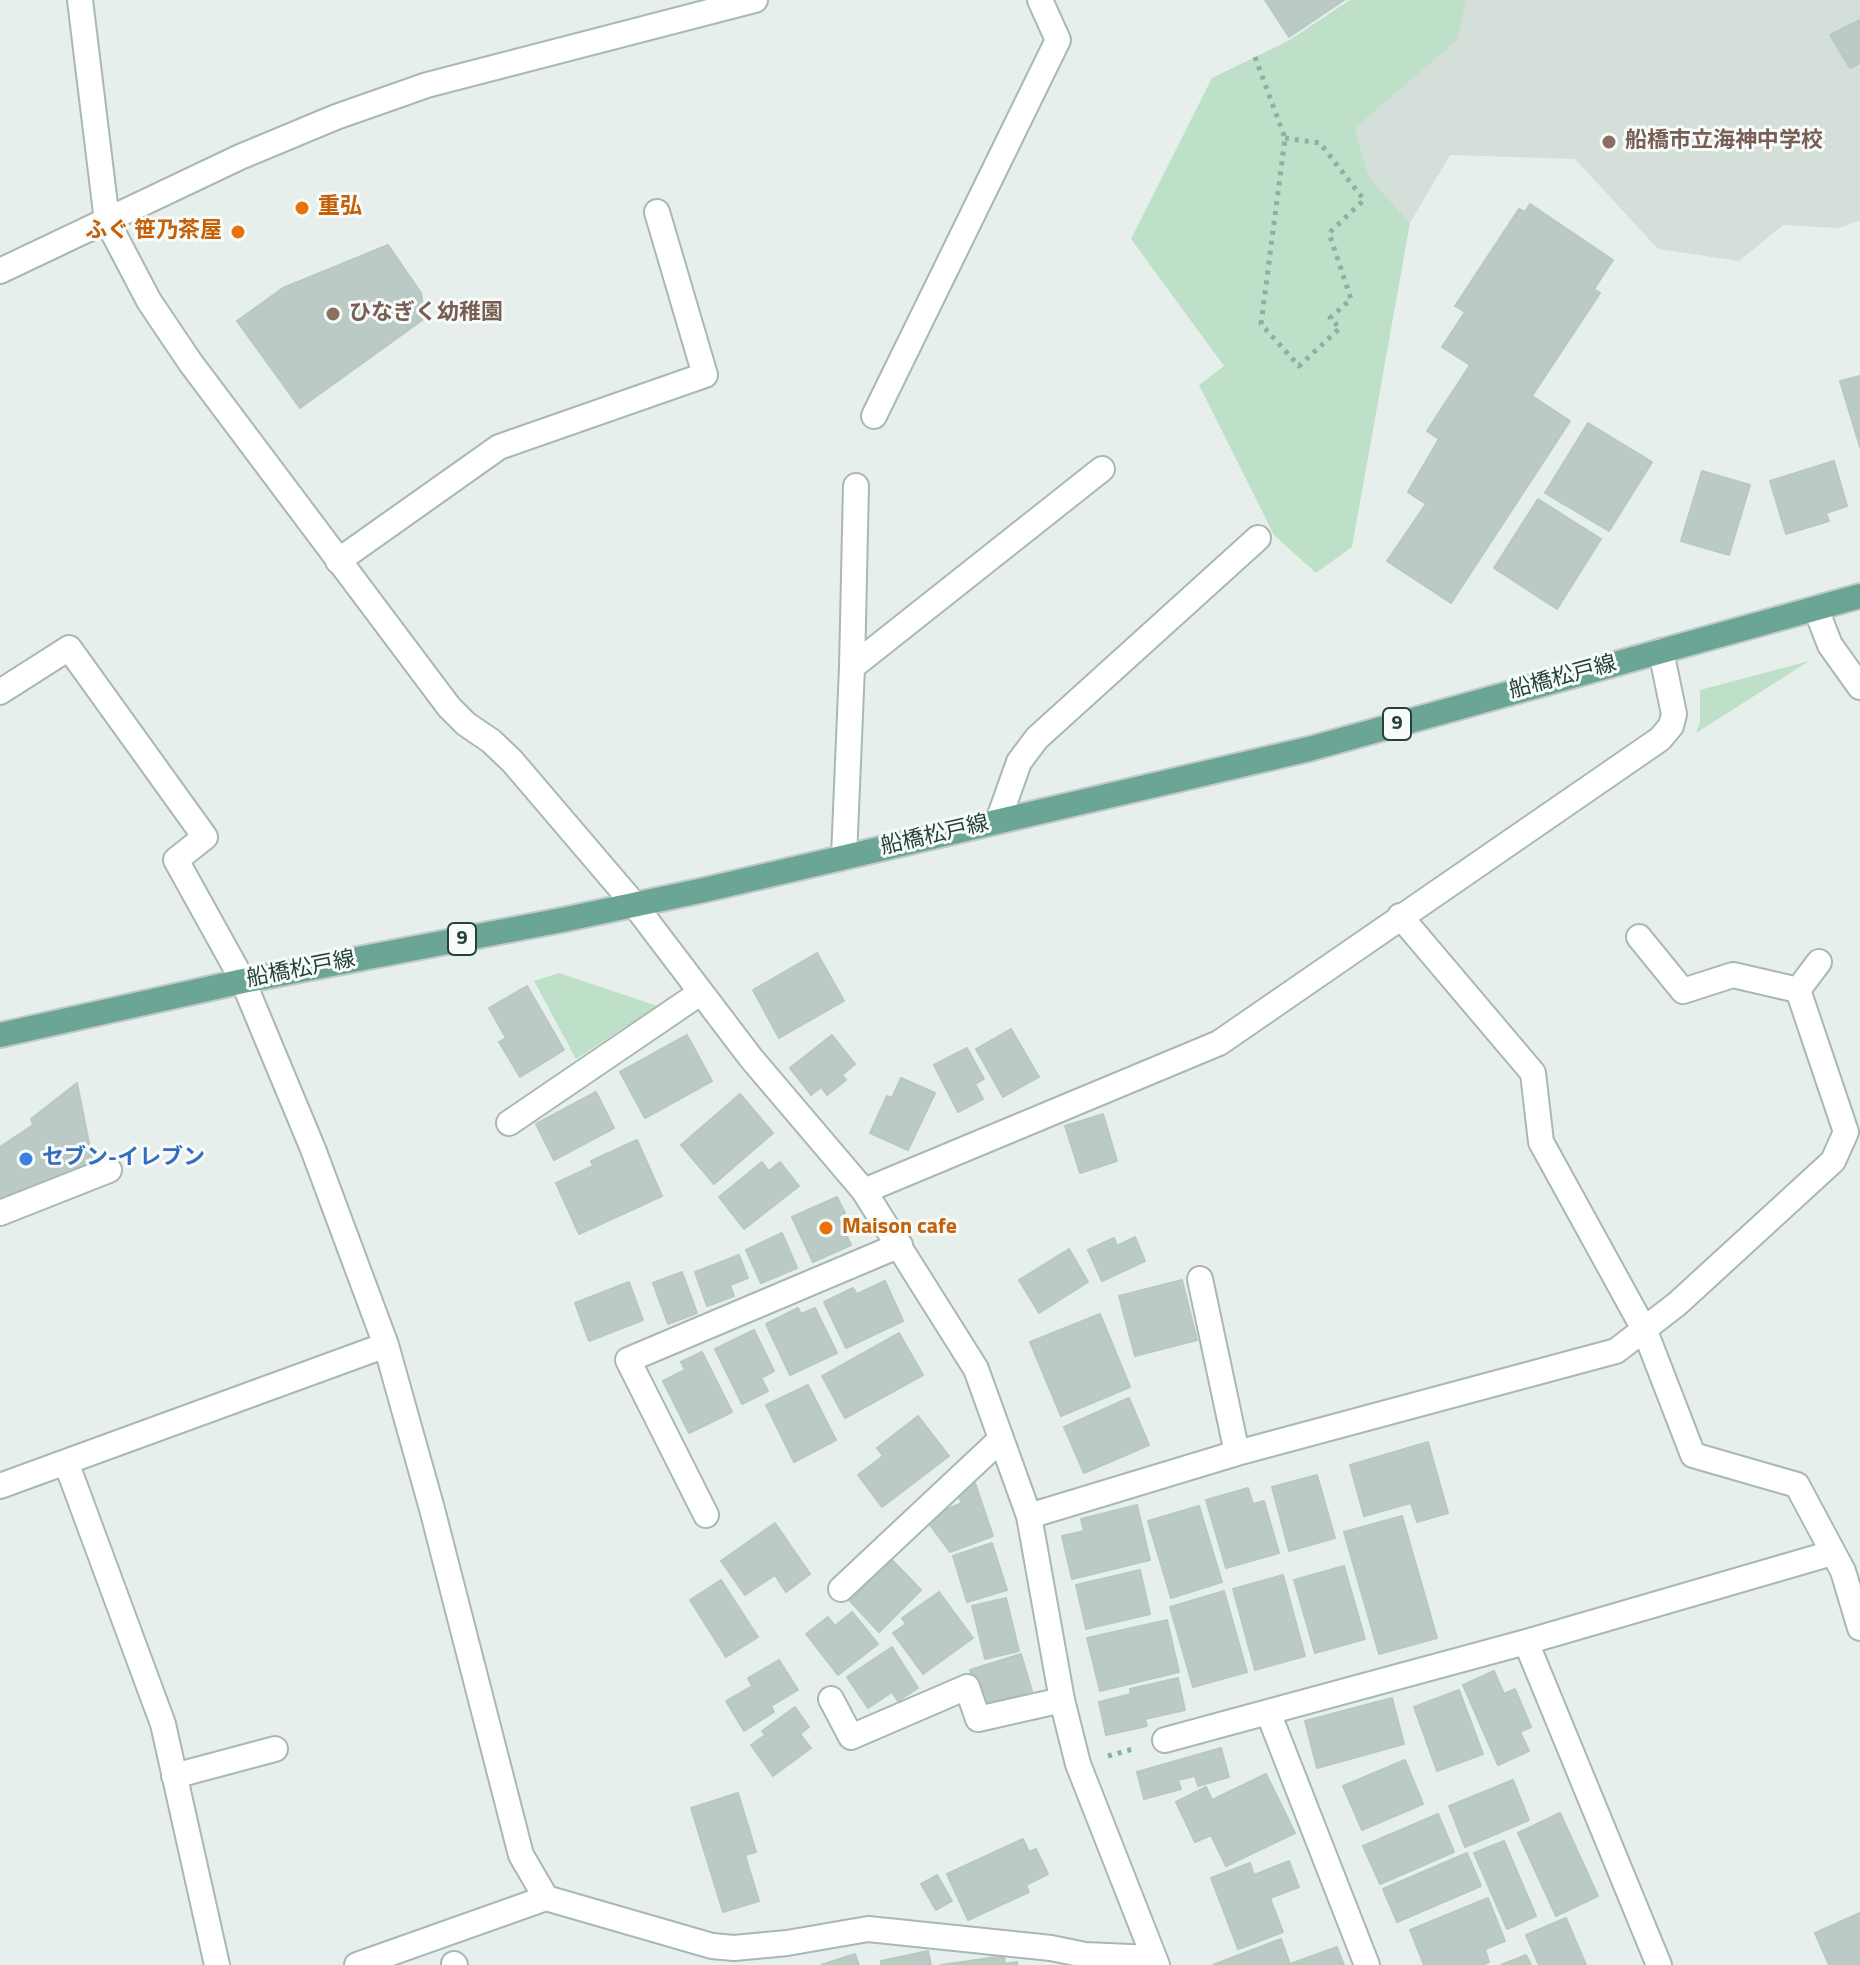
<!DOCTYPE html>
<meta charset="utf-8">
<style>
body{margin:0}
canvas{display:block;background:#e6efeb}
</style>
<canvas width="1860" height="1965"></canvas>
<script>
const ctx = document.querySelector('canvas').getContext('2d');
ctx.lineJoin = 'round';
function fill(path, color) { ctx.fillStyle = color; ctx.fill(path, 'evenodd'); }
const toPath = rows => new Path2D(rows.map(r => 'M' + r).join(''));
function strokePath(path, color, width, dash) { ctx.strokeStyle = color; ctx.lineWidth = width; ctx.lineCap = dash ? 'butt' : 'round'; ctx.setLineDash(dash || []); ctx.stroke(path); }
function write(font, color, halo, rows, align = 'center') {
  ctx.font = font + ' "Titillium Web","Noto Sans JP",sans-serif'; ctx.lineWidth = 6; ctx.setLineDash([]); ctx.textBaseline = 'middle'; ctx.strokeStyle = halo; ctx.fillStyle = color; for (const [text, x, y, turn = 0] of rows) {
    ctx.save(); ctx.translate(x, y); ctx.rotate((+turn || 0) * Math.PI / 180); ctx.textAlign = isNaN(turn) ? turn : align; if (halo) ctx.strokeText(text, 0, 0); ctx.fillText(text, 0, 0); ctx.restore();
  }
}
const built = toPath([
 [1466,0,1860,0,1860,220,1839,228,1783,225,1739,261,1658,249,1575,159,1450,155,1410,223,1369,177,1355,128,1456,40]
]);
const green = toPath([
 [1350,0,1466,0,1457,40,1355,128,1369,177,1410,223,1352,547,1316,573,1274,535,1199,385,1224,366,1131,239,1212,78,1288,41],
 [1809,661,1696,733,1700,722,1700,690],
 [559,973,657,1006,576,1059,534,981]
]);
const building = toPath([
 [1265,0,1344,0,1289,37,1265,0],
 [1860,20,1860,63,1850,68,1830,35,1860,20],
 [1530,204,1613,260,1594,289,1600,293,1532,396,1570,421,1451,603,1387,561,1426,504,1408,492,1439,439,1427,431,1470,365,1442,347,1465,312,1455,306,1519,209,1525,212,1530,204],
 [388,245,421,293,425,318,300,408,237,321,283,288,388,245],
 [1860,376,1860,447,1840,381,1860,376],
 [1588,423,1652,462,1609,531,1545,493,1588,423],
 [1834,461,1847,506,1826,513,1829,521,1786,534,1770,481,1834,461],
 [1702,471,1750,485,1729,555,1681,541,1702,471],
 [1538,499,1601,539,1557,609,1494,568,1538,499],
 [817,953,844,1001,779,1038,753,990,817,953],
 [527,986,564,1050,520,1077,499,1042,506,1038,489,1008,527,986],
 [1011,1029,1039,1077,1003,1097,976,1049,1011,1029],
 [687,1035,712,1081,645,1118,620,1072,687,1035],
 [832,1035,855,1064,842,1075,846,1080,827,1095,821,1087,811,1095,790,1068,832,1035],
 [967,1048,984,1079,975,1084,983,1099,958,1112,934,1065,967,1048],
 [901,1078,935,1093,908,1150,870,1133,887,1096,892,1098,901,1078],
 [77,1083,94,1168,0,1204,0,1147,33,1125,31,1119,77,1083],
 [596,1092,614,1128,554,1160,536,1124,596,1092],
 [740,1094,773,1133,714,1184,681,1145,740,1094],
 [1103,1114,1117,1161,1080,1173,1065,1126,1103,1114],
 [637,1140,662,1196,579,1234,556,1183,593,1166,591,1161,637,1140],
 [762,1162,769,1171,780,1162,799,1186,744,1229,719,1197,762,1162],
 [837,1197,845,1213,838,1217,851,1245,813,1262,792,1217,837,1197],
 [782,1233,797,1268,761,1283,746,1250,782,1233],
 [1135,1237,1145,1261,1102,1281,1088,1250,1114,1238,1117,1246,1135,1237],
 [1069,1249,1088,1282,1039,1313,1019,1280,1069,1249],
 [739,1255,748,1278,730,1285,734,1296,707,1306,695,1272,739,1255],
 [682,1272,697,1313,668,1324,653,1283,682,1272],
 [1182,1280,1197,1340,1135,1356,1119,1296,1182,1280],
 [885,1281,903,1321,846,1348,824,1302,853,1288,857,1294,885,1281],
 [629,1282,643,1320,589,1341,575,1303,629,1282],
 [798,1308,801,1314,815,1308,837,1353,790,1375,766,1324,798,1308],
 [1100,1314,1130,1387,1061,1416,1030,1342,1100,1314],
 [754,1330,774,1371,761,1378,768,1391,742,1404,715,1349,754,1330],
 [899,1333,923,1375,845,1418,822,1376,899,1333],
 [702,1352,732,1412,689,1433,663,1381,685,1370,681,1362,702,1352],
 [808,1385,836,1440,794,1462,766,1405,808,1385],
 [1129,1398,1149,1445,1084,1473,1064,1427,1129,1398],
 [918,1416,949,1456,882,1507,858,1475,883,1456,877,1448,918,1416],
 [1428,1442,1448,1513,1417,1522,1411,1503,1364,1516,1350,1465,1428,1442],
 [1317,1475,1335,1538,1289,1551,1272,1487,1317,1475],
 [975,1483,993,1536,950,1552,925,1518,962,1503,955,1490,975,1483],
 [1248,1488,1253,1504,1264,1501,1279,1553,1226,1568,1206,1500,1248,1488],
 [1137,1505,1150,1560,1072,1579,1062,1536,1084,1531,1081,1519,1137,1505],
 [1199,1506,1222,1582,1171,1598,1148,1521,1199,1506],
 [1402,1516,1437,1638,1379,1654,1344,1532,1402,1516],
 [775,1523,810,1574,786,1592,775,1575,745,1595,721,1561,775,1523],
 [992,1543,1007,1590,967,1602,953,1556,992,1543],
 [892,1560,921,1590,879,1632,850,1601,892,1560],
 [1344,1566,1365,1639,1315,1653,1294,1580,1344,1566],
 [1140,1570,1150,1614,1086,1629,1076,1585,1140,1570],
 [1283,1575,1305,1656,1255,1670,1233,1589,1283,1575],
 [721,1580,758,1637,726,1657,690,1600,721,1580],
 [1224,1591,1247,1672,1193,1687,1170,1607,1224,1591],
 [939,1592,973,1638,923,1674,893,1633,906,1624,902,1618,939,1592],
 [1006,1598,1019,1651,985,1659,972,1606,1006,1598],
 [852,1612,878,1644,838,1675,806,1634,828,1617,835,1626,852,1612],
 [1167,1620,1179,1672,1100,1691,1087,1638,1167,1620],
 [892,1647,918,1688,898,1701,892,1692,868,1708,847,1677,892,1647],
 [1021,1654,1032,1691,981,1706,970,1670,1021,1654],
 [779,1660,798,1690,771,1706,774,1712,744,1731,726,1701,752,1686,748,1678,779,1660],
 [1494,1671,1504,1694,1515,1689,1531,1727,1520,1732,1529,1751,1498,1765,1463,1685,1494,1671],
 [1178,1678,1185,1710,1145,1719,1147,1726,1106,1735,1099,1702,1131,1694,1130,1689,1178,1678],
 [1459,1690,1483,1754,1437,1771,1414,1707,1459,1690],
 [1392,1698,1404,1744,1317,1768,1305,1721,1392,1698],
 [795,1707,809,1727,800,1734,811,1748,773,1776,751,1745,765,1735,762,1731,795,1707],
 [1221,1748,1229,1777,1198,1786,1195,1776,1178,1780,1181,1789,1144,1799,1137,1772,1221,1748],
 [1405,1760,1423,1804,1362,1830,1343,1786,1405,1760],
 [1266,1774,1295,1833,1226,1866,1211,1835,1195,1842,1176,1802,1206,1787,1212,1800,1266,1774],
 [1513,1780,1529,1820,1465,1847,1449,1806,1513,1780],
 [738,1793,756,1852,745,1855,759,1901,723,1912,691,1808,738,1793],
 [1560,1813,1598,1896,1556,1916,1518,1833,1560,1813],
 [1438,1814,1454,1852,1380,1884,1363,1846,1438,1814],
 [1023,1839,1029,1852,1036,1849,1048,1874,1026,1885,1029,1892,968,1920,947,1874,1023,1839],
 [1504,1841,1536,1916,1507,1929,1474,1853,1504,1841],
 [1467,1853,1481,1886,1397,1922,1383,1889,1467,1853],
 [1289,1861,1299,1887,1270,1898,1283,1932,1238,1949,1211,1878,1250,1863,1254,1875,1289,1861],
 [937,1875,952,1901,936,1910,921,1884,937,1875],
 [1488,1898,1505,1941,1485,1949,1489,1962,1482,1965,1424,1965,1410,1930,1488,1898],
 [1860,1913,1860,1965,1829,1965,1815,1933,1860,1913],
 [1566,1918,1586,1965,1539,1965,1526,1935,1566,1918],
 [1281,1939,1290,1964,1337,1947,1344,1965,1213,1965,1281,1939],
 [928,1951,931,1965,881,1965,881,1961,928,1951],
 [855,1954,859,1965,821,1965,855,1954],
 [1526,1955,1531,1965,1501,1965,1526,1955],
 [1004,1956,1005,1964,1017,1962,1017,1965,941,1965,1004,1956]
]);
const path = toPath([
 [1255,57,1285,138,1261,324,1299,366,1340,328,1330,318,1351,299,1329,233,1364,200,1320,143,1285,138],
 [1108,1756,1133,1749]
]);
const minor = toPath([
 [80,0,107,221,149,301,190,362,449,707,466,724,491,741,512,761,634,904,751,1058,864,1191,976,1369,1029,1516,1062,1700,1078,1764,1157,1965],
 [0,271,240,157,336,117,427,85,755,0],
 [874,416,1058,40,1040,0],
 [338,561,499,447,705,375,657,212],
 [1816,609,1830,645,1860,687],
 [852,667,1102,469],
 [0,692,69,648,205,837,176,860,243,981,313,1149,386,1345,432,1509,521,1855,546,1898],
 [998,821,1019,762,1037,738,1258,538],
 [844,857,852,667,856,486],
 [1400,916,1533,1073,1541,1142,1645,1331,1693,1455,1797,1485,1843,1571,1860,1628],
 [1798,990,1819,962],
 [509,1123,700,993],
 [864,1191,1219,1043,1660,739,1671,726,1674,714,1661,651],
 [0,1213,109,1170],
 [1200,1279,1237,1453],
 [66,1462,163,1724,217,1965],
 [0,1486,386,1345],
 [706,1515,628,1360,900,1245],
 [1029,1516,1237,1453,1616,1351,1677,1304,1833,1161,1846,1132,1798,990,1733,975,1683,991,1639,937],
 [841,1589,1001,1439],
 [1526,1642,1659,1965],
 [831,1699,851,1737,967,1687,978,1719,1062,1700],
 [1165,1740,1268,1712],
 [174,1776,275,1749],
 [454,1964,455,1965],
 [357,1965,546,1898,712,1946,734,1948,787,1943,868,1929,1051,1948,1085,1955,1153,1958],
 [1367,1965,1268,1712,1526,1642,1832,1553]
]);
const major = toPath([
 [0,1035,243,981,562,920,704,890,1056,808,1309,749,1860,596]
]);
const markers = [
 [1609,142,8,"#8d6e63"],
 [302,208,8,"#e8710a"],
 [238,232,8,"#e8710a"],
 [333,314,8,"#8d6e63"],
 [26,1159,8,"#3f7fe0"],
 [826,1228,8,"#e8710a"]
];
const shields = [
 [1397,724,28],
 [462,939,28]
];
const shieldNames = [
 ["9",1397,724],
 ["9",462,939]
];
const educationNames = [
 ["船橋市立海神中学校",1625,142],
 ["ひなぎく幼稚園",349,314]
];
const foodNames = [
 ["重弘",318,208],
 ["ふぐ 笹乃茶屋",222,232,"right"],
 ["Maison cafe",842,1228]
];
const streetNames = [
 ["船橋松戸線",1563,678,-15],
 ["船橋松戸線",935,836,-13],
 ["船橋松戸線",301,970,-11]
];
const shopNames = [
 ["セブン-イレブン",42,1159]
];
fill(built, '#d4dfda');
fill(green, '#bfe0c8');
fill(building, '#bbcac4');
strokePath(building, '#b8c9c2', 2);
strokePath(minor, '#a8b8b2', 28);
strokePath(major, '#c2cac8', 28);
strokePath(path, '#86b3a5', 5, [4, 6]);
strokePath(minor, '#fff', 24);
strokePath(major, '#6aa596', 24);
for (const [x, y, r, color] of markers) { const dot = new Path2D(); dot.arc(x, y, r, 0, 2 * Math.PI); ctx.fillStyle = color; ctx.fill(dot); strokePath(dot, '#f7fbf9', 3); }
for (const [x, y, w] of shields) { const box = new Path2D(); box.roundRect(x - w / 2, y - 16, w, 32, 6); ctx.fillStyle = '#f7fbf9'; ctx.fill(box); strokePath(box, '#24423a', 2); }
write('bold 20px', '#24423a', null, shieldNames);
write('bold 22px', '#785e54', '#f7fbf9', educationNames, 'left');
write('bold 22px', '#c56008', '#f7fbf9', foodNames, 'left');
write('22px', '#24423a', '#f7fbf9', streetNames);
write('bold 22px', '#366cbe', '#f7fbf9', shopNames, 'left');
</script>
